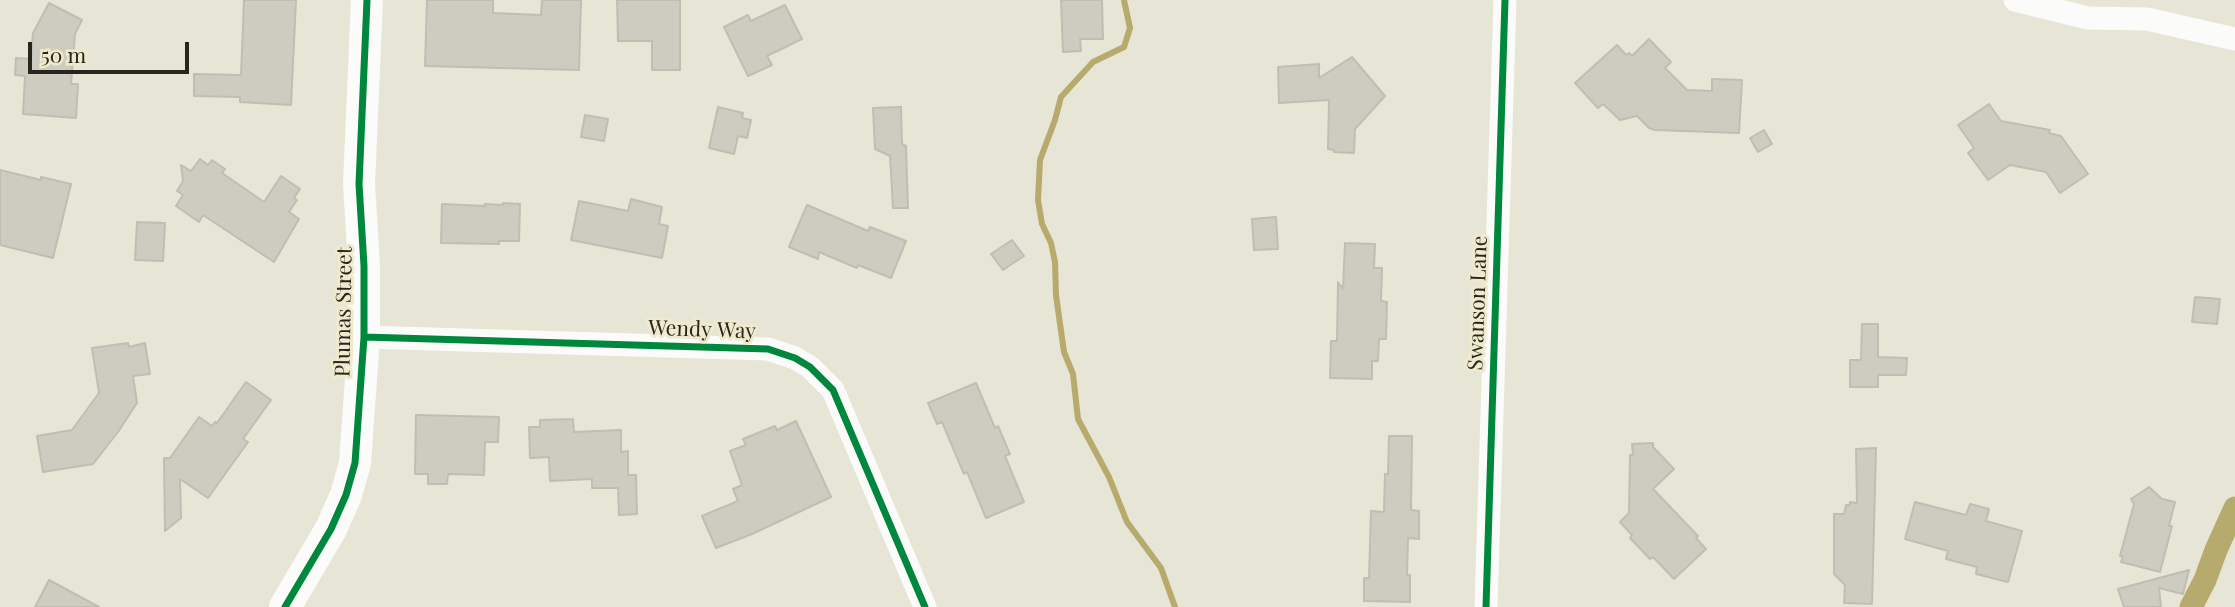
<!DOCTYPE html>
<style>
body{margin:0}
#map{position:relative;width:2235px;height:607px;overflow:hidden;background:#e7e5d6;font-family:"Playfair Display",serif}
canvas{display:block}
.scale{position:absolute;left:28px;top:42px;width:161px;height:32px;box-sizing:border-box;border:4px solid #28261c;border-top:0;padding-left:9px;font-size:21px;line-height:24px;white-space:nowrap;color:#28261c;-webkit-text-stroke:5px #efeace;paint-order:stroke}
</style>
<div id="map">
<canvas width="2235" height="607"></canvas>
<div class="scale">50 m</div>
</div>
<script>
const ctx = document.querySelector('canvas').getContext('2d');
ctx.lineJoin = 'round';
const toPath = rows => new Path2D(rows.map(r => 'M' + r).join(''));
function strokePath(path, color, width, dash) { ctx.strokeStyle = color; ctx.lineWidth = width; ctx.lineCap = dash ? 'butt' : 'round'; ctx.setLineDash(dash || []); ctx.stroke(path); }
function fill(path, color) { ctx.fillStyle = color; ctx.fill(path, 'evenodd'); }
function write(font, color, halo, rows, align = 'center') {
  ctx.font = font + ' "Playfair Display",serif'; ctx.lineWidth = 6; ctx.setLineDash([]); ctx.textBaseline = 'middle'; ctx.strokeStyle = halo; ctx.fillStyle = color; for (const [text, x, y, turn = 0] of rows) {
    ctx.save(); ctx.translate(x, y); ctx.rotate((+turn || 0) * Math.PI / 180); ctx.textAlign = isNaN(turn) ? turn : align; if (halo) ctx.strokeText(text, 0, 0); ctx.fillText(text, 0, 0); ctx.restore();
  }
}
const stream = toPath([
 [1124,0,1130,28,1124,47,1093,62,1061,97,1055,120,1040,160,1038,200,1042,224,1051,243,1055,262,1056,295,1064,352,1073,374,1078,419,1109,477,1127,522,1161,568,1175,607]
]);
const canal = toPath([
 [2191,607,2205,580,2216,550,2235,508]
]);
const building = toPath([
 [244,0,296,0,291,105,240,102,240,97,194,96,194,74,241,75,244,0],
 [427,0,493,0,493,13,541,15,542,0,581,0,579,70,425,66,427,0],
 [617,0,680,0,680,70,652,70,652,41,618,41,617,0],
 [1061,0,1102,0,1103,39,1080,39,1081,51,1063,52,1061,0],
 [49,3,82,20,75,34,71,84,78,84,76,118,23,114,25,76,15,75,16,58,31,59,33,33,49,3],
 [785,5,802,39,767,56,772,65,748,76,724,27,748,15,751,21,785,5],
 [1649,39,1671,62,1665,68,1687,90,1712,91,1712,79,1742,80,1739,133,1655,130,1649,128,1637,116,1620,120,1603,104,1598,108,1575,83,1617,45,1626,55,1629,53,1632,56,1649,39],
 [1352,57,1385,96,1355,129,1354,153,1334,152,1334,150,1328,149,1329,100,1279,103,1278,67,1319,64,1319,78,1352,57],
 [1989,104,2001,121,2050,130,2049,133,2061,136,2088,174,2060,193,2046,172,2010,165,1988,180,1968,153,1974,148,1958,125,1989,104],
 [718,107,743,113,742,118,751,120,747,138,738,136,734,154,709,148,718,107],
 [901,107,902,144,906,146,908,208,893,208,890,156,875,149,873,108,901,107],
 [585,115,608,119,604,141,581,137,585,115],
 [1764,130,1772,144,1758,152,1750,138,1764,130],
 [200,159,208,165,212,160,225,169,222,173,264,202,281,176,300,189,294,198,297,200,289,212,299,219,274,262,203,215,199,222,176,206,183,195,177,191,183,181,181,165,191,171,200,159],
 [0,170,41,180,41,177,71,184,53,258,0,245,0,170],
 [631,199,662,207,659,224,668,226,662,258,571,240,579,201,628,211,631,199],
 [503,203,520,204,519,241,499,241,499,244,441,243,442,204,485,206,485,204,503,205,503,203],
 [807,205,868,231,870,227,906,241,891,278,858,265,857,268,819,252,818,259,789,247,807,205],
 [1276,217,1278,249,1254,250,1252,219,1276,217],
 [137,222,165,223,163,261,135,260,137,222],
 [1012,240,1024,256,1003,270,991,254,1012,240],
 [1345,243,1375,244,1374,268,1382,268,1381,301,1387,302,1386,339,1379,339,1378,361,1372,361,1372,379,1330,378,1331,341,1337,341,1338,282,1343,289,1345,243],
 [2195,297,2220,299,2217,324,2192,322,2195,297],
 [1862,324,1878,324,1878,357,1907,358,1906,375,1878,375,1878,387,1850,387,1850,360,1861,360,1862,324],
 [128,343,129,347,145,343,150,374,133,376,137,403,118,432,93,464,43,472,37,436,72,430,99,393,92,348,128,343],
 [246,382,271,400,243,439,248,442,208,498,180,479,181,518,165,531,164,458,170,458,199,417,212,426,215,422,217,423,246,382],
 [976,383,995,428,998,426,1010,454,1005,456,1024,502,986,518,967,472,964,474,942,422,937,424,928,403,976,383],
 [416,415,499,417,498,442,485,442,484,475,448,474,447,484,428,484,428,474,415,474,416,415],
 [573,419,574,432,621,430,621,452,628,451,628,475,636,475,637,514,619,515,618,488,592,488,592,479,550,481,549,457,530,458,529,427,540,427,540,420,573,419],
 [796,421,831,497,752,534,716,548,702,516,738,501,733,489,742,485,730,451,746,445,743,439,775,426,777,430,796,421],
 [1389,436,1412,436,1411,510,1419,511,1419,539,1408,538,1407,575,1410,575,1410,602,1364,601,1364,578,1369,578,1371,511,1384,512,1385,474,1388,474,1389,436],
 [1653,443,1653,447,1674,469,1653,489,1698,536,1696,538,1706,549,1674,579,1653,557,1650,559,1630,538,1632,535,1620,522,1629,513,1630,455,1633,455,1632,444,1653,443],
 [1876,448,1872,604,1844,603,1845,585,1834,574,1834,514,1844,514,1846,505,1850,505,1850,502,1857,503,1856,449,1876,448],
 [2149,487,2162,499,2175,502,2169,526,2172,526,2160,572,2121,562,2123,557,2120,556,2134,504,2131,499,2149,487],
 [1915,502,1966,515,1970,504,1989,509,1986,521,2022,531,2008,582,1976,574,1977,567,1946,559,1948,551,1905,539,1915,502],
 [2189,570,2183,594,2159,588,2161,607,2124,607,2118,589,2189,570],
 [49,580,99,607,35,607,49,580]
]);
const street = toPath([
 [2015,0,2088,18,2147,19,2235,39],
 [364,337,768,349,795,358,810,367,833,390,925,607],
 [1486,607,1505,0]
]);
const secondary = toPath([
 [285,607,331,529,346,495,355,463,364,337,364,266,359,184,367,0]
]);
const cycleway = toPath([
 [364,337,768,349,795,358,810,367,833,390,925,607],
 [285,607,331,529,346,495,355,463,364,337,364,266,359,184,367,0],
 [1486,607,1505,0]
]);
const streetNames = [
 ["Swanson Lane",1478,303,-88],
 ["Plumas Street",344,312,-89],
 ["Wendy Way",702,330,2]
];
strokePath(stream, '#b6aa6d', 6);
strokePath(canal, '#b6aa6d', 23);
fill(building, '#ceccc0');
strokePath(building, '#c0beb2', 2);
strokePath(street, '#fbfbf9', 23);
strokePath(secondary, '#fbfbf9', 32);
strokePath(cycleway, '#00873e', 7);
write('21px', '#28261c', '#efeace', streetNames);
</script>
